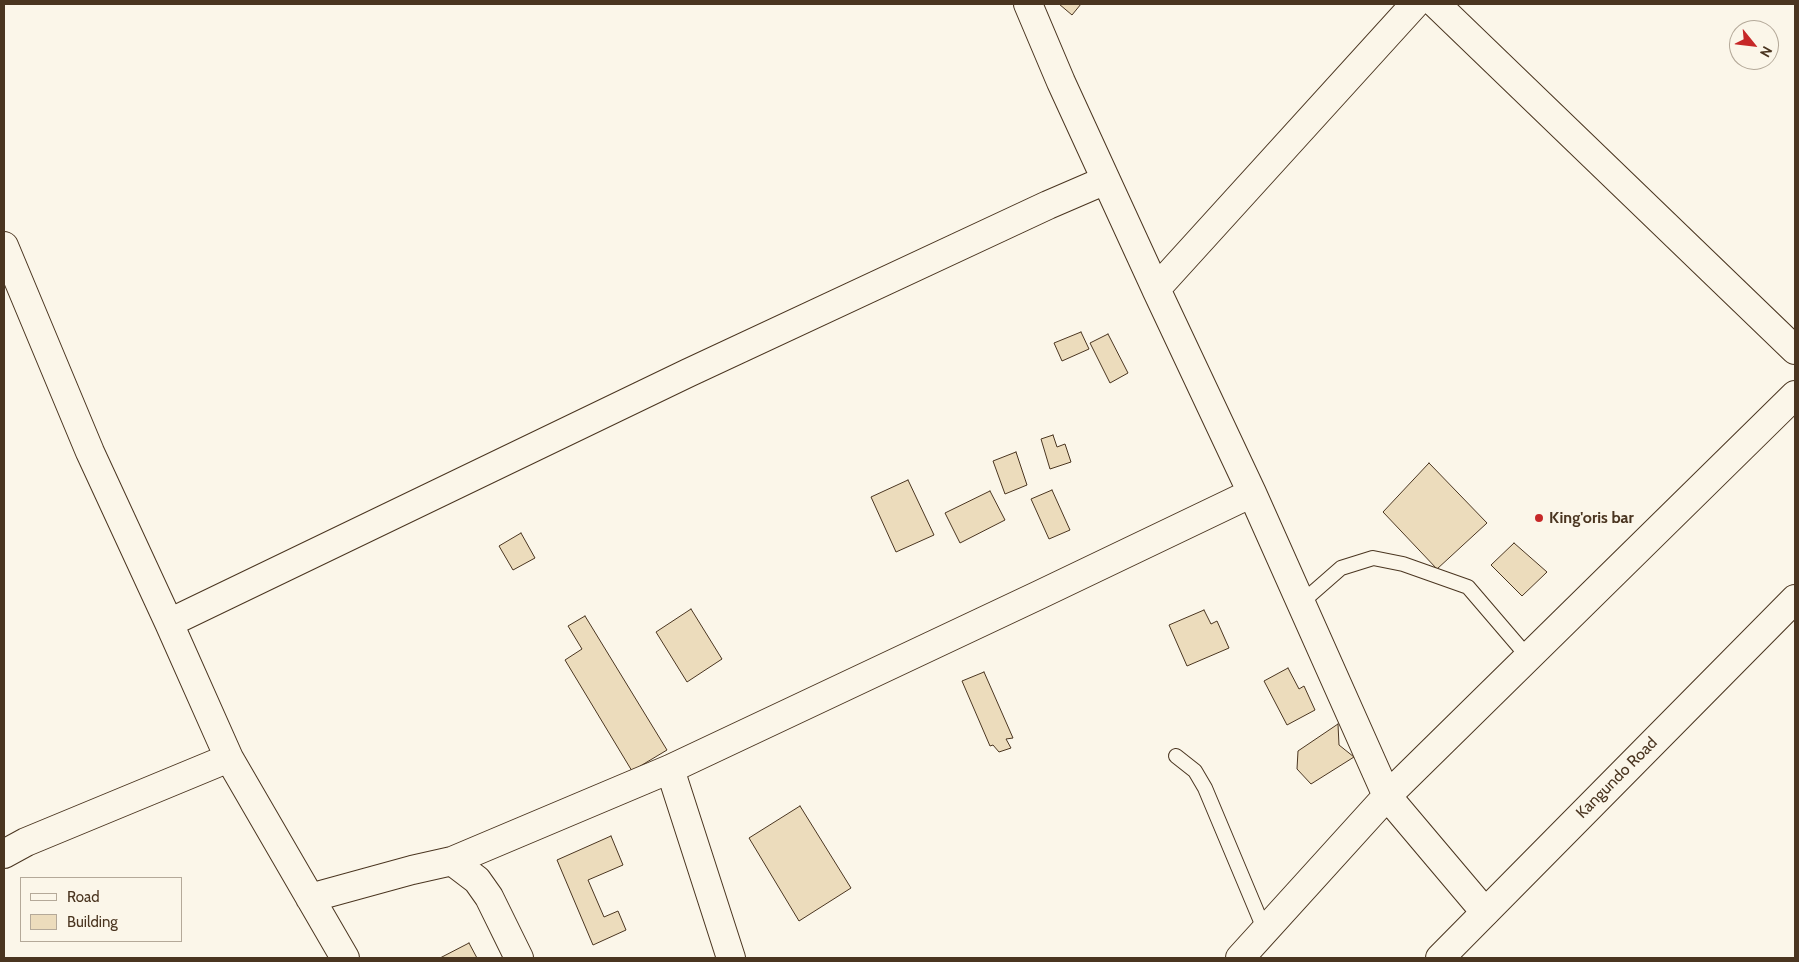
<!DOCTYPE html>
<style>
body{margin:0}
#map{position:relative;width:1799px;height:962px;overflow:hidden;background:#fbf6e9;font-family:Cabin,sans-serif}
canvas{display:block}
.frame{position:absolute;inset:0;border:5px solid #4a3520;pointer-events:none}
.legend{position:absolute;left:20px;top:877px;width:162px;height:65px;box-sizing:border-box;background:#fbf6e9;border:1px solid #b4a999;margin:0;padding:6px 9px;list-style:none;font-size:15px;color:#4a3520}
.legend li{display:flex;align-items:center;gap:10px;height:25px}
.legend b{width:25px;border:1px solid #b4a999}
.north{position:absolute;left:1729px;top:20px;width:50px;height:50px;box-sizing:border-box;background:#fbf6e9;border:1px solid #b4a999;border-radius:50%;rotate:119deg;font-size:14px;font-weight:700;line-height:20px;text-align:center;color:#4a3520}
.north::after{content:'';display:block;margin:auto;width:18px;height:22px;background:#c62828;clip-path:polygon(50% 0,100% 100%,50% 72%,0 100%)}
</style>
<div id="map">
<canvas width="1799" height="962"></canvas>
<div class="frame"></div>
<ul class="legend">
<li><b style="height:6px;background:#fbf6e9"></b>Road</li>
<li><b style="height:14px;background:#ecdcbc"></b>Building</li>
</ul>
<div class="north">N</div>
</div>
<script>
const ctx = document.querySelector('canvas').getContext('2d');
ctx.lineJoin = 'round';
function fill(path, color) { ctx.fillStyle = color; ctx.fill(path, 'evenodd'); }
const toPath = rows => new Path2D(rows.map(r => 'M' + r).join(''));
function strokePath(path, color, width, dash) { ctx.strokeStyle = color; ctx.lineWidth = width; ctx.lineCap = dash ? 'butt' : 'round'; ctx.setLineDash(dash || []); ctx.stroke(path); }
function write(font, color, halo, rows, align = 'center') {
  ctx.font = font + ' Cabin,sans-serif'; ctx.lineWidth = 4; ctx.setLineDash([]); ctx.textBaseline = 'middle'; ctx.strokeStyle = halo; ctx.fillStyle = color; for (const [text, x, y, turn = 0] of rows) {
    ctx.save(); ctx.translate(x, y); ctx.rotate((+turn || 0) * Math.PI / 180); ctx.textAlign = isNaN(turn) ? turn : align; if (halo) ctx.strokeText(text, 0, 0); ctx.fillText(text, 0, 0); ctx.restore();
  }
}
const building = toPath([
 [1059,4,1081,4,1072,15,1059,4],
 [1081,332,1089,349,1062,361,1054,343,1081,332],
 [1108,334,1128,373,1110,383,1090,343,1108,334],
 [1053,435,1057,447,1065,444,1071,462,1050,469,1041,439,1053,435],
 [1016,452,1027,485,1005,494,993,461,1016,452],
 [1429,463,1487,523,1437,569,1383,512,1429,463],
 [908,480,934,535,896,552,871,497,908,480],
 [1052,490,1070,530,1049,539,1031,499,1052,490],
 [990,491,1005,520,960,543,945,513,990,491],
 [521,533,535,558,513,570,499,546,521,533],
 [1514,543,1547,572,1522,596,1491,565,1514,543],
 [691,609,722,659,687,682,656,632,691,609],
 [1204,610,1211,624,1217,621,1229,648,1187,666,1169,625,1204,610],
 [585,616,667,750,632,771,565,660,582,649,568,626,585,616],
 [1288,668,1299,689,1304,686,1315,710,1287,725,1264,681,1288,668],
 [984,672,1013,738,1006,739,1011,748,999,752,993,745,990,746,962,681,984,672],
 [1338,724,1339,745,1354,757,1311,784,1297,769,1298,751,1338,724],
 [800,806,851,888,799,921,749,838,800,806],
 [611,836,623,865,588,880,604,917,618,911,626,930,593,945,557,860,611,836],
 [469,943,477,958,440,958,469,943]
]);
const lane = toPath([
 [1301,603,1341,568,1373,558,1403,564,1468,587,1528,657],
 [1176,756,1195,771,1205,788,1265,931]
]);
const street = toPath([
 [1028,4,1061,82,1156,289],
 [1415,4,1156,289,1252,493,1387,796,1485,912],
 [1436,4,1795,350],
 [4,246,90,452,169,623,229,758,345,958],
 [169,623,688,373,1048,205,1106,180],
 [670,769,731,958],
 [4,854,26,842,229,758],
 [452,861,670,769,1039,595,1252,493],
 [310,898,412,870,452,861,477,880,489,897,519,958],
 [1240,958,1387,796,1795,395]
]);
const highway = toPath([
 [1440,958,1795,599]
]);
const markers = [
 [1539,518,5,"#c62828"]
];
const poiNames = [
 ["King'oris bar",1549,518]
];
const streetNames = [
 ["Kangundo Road",1617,778,-45]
];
fill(building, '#ecdcbc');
strokePath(building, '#4a3520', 1);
strokePath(lane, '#4a3520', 16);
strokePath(street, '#4a3520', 30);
strokePath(highway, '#4a3520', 30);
strokePath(lane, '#fbf6e9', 14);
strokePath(street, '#fbf6e9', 28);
strokePath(highway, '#fbf6e9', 28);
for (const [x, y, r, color] of markers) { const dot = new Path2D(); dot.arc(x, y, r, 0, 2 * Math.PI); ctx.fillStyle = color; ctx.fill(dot); strokePath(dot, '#fbf6e9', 2); }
write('bold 16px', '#4a3520', '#fbf6e9', poiNames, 'left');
write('16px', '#4a3520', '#fbf6e9', streetNames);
</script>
